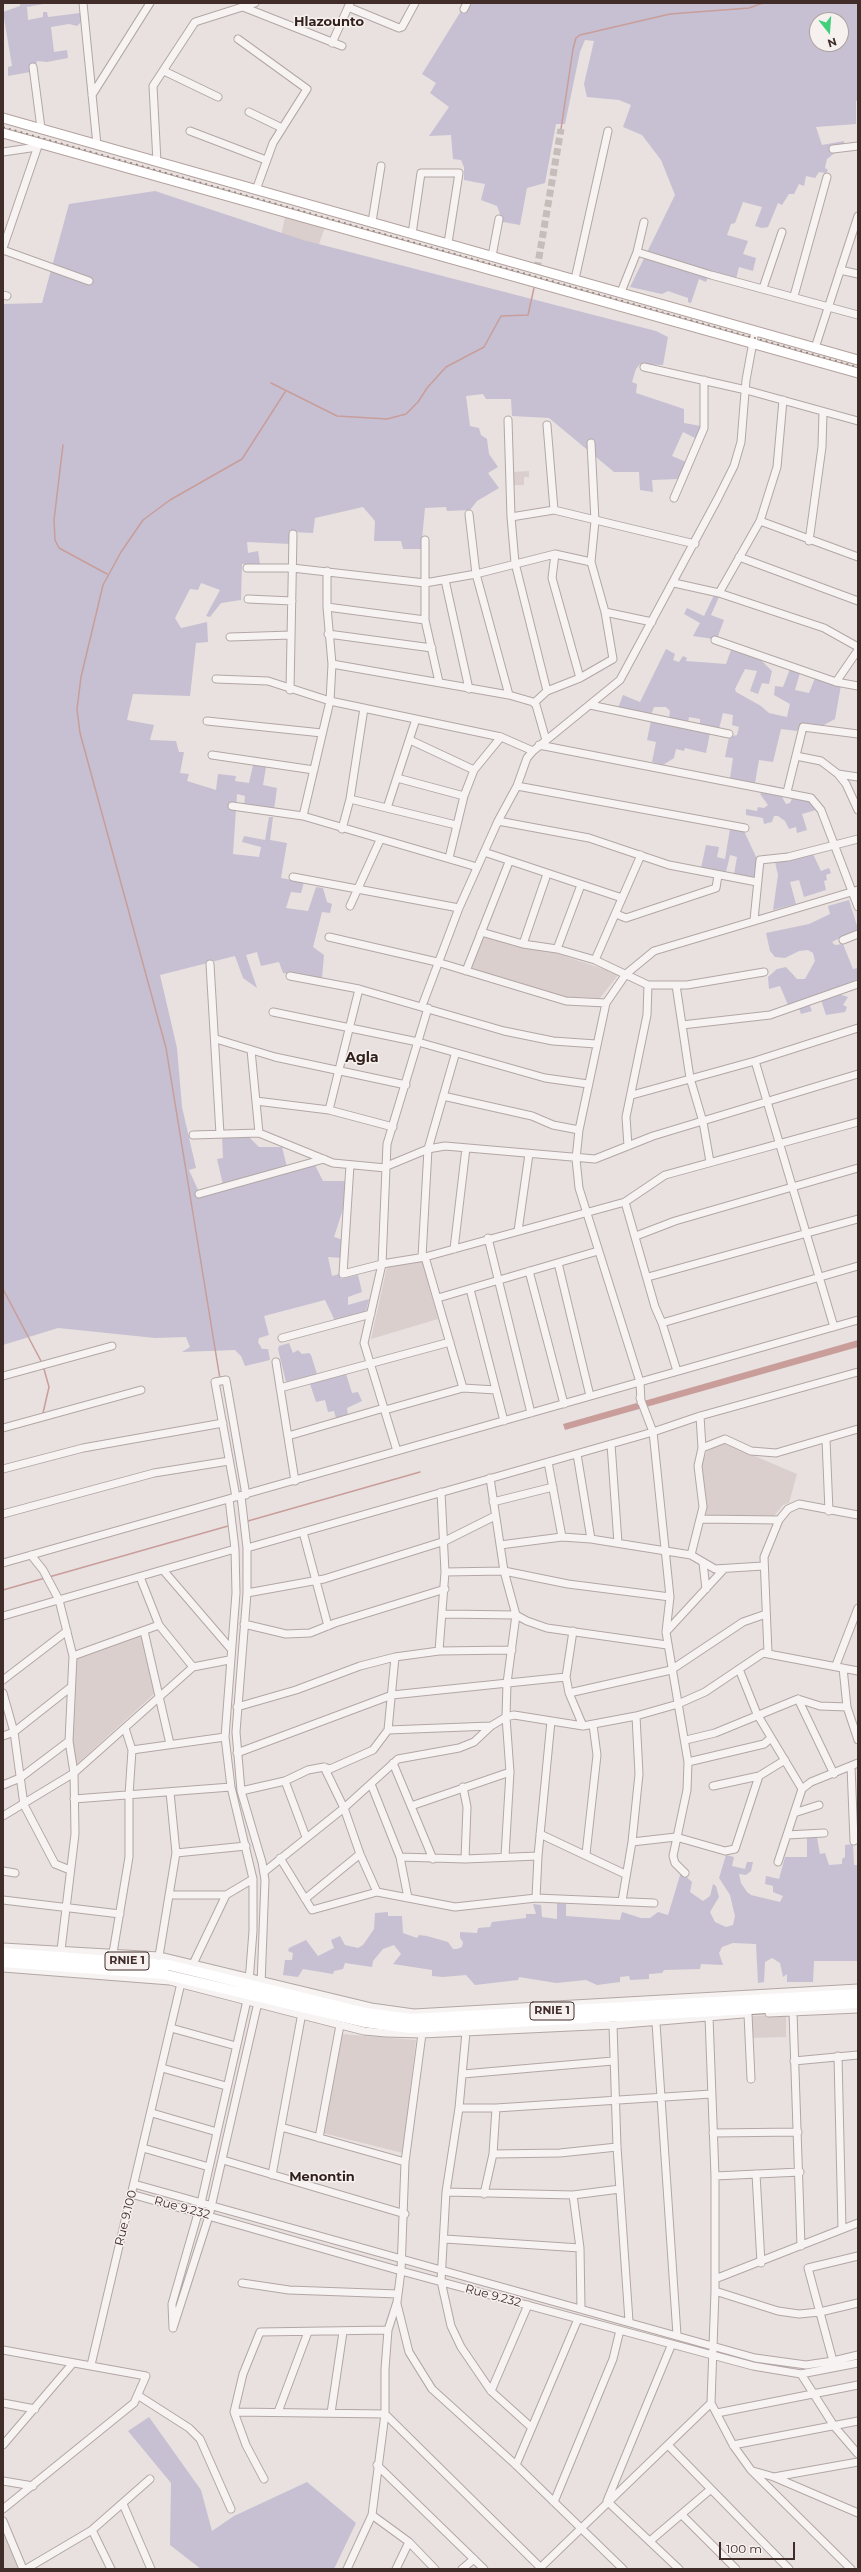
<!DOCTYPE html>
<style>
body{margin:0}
#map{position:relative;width:861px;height:2572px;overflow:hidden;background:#e8e1df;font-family:Montserrat,sans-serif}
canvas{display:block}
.frame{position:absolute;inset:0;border:4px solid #402c28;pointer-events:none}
.north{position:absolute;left:809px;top:12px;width:40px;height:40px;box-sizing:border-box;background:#f6f0ef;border:1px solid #ada29f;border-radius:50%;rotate:163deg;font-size:11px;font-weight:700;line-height:16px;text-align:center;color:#402c28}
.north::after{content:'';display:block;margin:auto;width:14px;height:18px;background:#42cf7b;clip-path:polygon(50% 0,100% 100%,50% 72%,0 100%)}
.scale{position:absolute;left:719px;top:2542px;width:76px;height:18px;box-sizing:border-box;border:2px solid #402c28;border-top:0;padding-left:5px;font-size:12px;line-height:14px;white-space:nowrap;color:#402c28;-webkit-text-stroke:3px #f6f0ef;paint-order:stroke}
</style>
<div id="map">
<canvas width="861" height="2572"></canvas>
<div class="frame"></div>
<div class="north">N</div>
<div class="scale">100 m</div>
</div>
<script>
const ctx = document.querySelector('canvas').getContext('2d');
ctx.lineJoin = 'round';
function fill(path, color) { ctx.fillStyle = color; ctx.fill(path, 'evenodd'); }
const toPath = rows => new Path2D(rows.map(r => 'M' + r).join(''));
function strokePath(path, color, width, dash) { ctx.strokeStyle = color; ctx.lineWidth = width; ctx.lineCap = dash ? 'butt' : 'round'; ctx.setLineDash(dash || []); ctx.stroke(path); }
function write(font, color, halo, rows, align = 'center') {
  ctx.font = font + ' Montserrat,sans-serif'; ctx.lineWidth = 3; ctx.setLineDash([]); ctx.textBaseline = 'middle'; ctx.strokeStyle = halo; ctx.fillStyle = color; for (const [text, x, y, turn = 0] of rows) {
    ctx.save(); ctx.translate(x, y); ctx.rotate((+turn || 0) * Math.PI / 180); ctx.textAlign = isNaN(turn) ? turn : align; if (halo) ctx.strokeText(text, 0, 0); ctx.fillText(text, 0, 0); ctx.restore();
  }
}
const built = toPath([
 [285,217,325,227,318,247,281,236],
 [529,471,529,477,524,477,524,485,512,485,512,472],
 [483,936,522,948,552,952,619,974,600,998,564,997,470,968],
 [422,1260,438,1319,371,1339,387,1267],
 [724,1443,797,1474,789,1503,783,1505,774,1516,706,1515,707,1505,701,1466,707,1451],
 [144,1634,152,1671,154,1694,76,1765,73,1741,72,1704,76,1657],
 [786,2015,786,2037,751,2038,750,2016],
 [341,2034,416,2040,403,2153,323,2133],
 [3,2529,18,2569,3,2569]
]);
const green = toPath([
 [20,3,49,3,27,7,28,20,43,17,43,12,47,12,48,17,80,13,82,21,77,26,69,24,51,27,54,52,67,50,68,58,47,62,37,61,36,65,29,66,30,72,8,76,8,67,12,66,3,12,20,6],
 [466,3,858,3,858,100,856,101,856,124,816,127,822,145,844,141,844,150,836,152,827,159,825,168,828,170,826,173,819,172,815,178,806,176,804,186,799,184,794,194,789,194,782,205,778,203,768,227,762,228,755,226,762,207,743,202,735,223,731,224,727,235,748,241,743,254,756,258,753,271,739,267,736,279,710,271,706,282,699,279,691,303,688,302,688,298,668,291,662,294,630,287,675,195,661,160,642,135,623,127,631,105,619,100,587,97,584,84,594,41,585,40,580,52,565,124,556,124,545,183,527,188,520,225,503,222,497,206,481,200,485,184,464,180,464,167,461,160,453,159,451,135,429,136,449,107,430,93,436,83,422,74],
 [817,20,841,20,841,44,817,44],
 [155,191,303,240,656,331,668,337,663,365,640,364,636,369,632,382,637,384,636,393,684,409,684,423,701,426,695,438,683,432,672,456,686,462,679,479,652,480,653,492,640,490,639,472,614,472,549,418,512,416,511,399,486,399,483,394,466,396,470,426,479,428,481,435,487,439,489,454,498,467,488,473,499,488,477,501,470,510,447,511,446,507,425,508,421,549,403,549,401,541,374,541,375,521,363,507,315,518,313,533,291,532,290,544,247,542,248,553,258,551,260,564,242,564,241,600,221,603,210,617,206,616,220,590,201,583,198,590,190,589,175,618,181,628,207,622,208,642,196,643,190,696,133,694,127,720,154,725,150,740,176,741,179,752,184,752,180,773,189,774,187,781,216,790,218,774,236,776,235,781,249,783,253,765,266,767,263,785,277,788,274,810,244,806,245,796,237,794,233,854,259,857,261,847,242,842,244,836,265,840,269,817,273,817,270,840,287,843,281,878,304,882,301,893,291,892,286,908,308,911,316,887,323,888,327,902,332,904,330,913,322,912,313,947,324,955,322,978,283,973,279,962,261,966,257,952,246,955,257,988,243,978,235,956,160,975,177,1048,182,1107,196,1168,189,1170,199,1192,223,1185,217,1159,223,1158,222,1136,247,1135,259,1147,282,1147,287,1167,313,1161,323,1181,345,1181,345,1203,334,1237,343,1240,342,1258,328,1257,332,1276,339,1274,341,1279,358,1275,362,1292,348,1297,348,1305,369,1299,366,1312,335,1321,325,1300,264,1316,269,1335,259,1338,258,1342,262,1349,268,1349,270,1360,245,1366,241,1356,235,1350,182,1352,190,1347,186,1337,155,1338,58,1328,3,1345,3,304,42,303,69,204],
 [714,595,719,597,711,615,724,620,718,636,715,636,713,639,693,636,700,623,684,614,687,608,704,616],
 [666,649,675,654,673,660,679,662,683,656,687,658,686,661,726,664,731,650,761,660,772,671,769,684,762,683,758,694,750,691,757,671,745,669,735,689,736,692,761,706,769,713,787,717,790,704,774,695,775,686,783,687,790,669,800,673,795,690,809,693,815,678,841,685,835,719,820,727,802,723,797,731,781,729,773,762,759,760,755,783,730,778,733,758,725,757,729,737,737,735,739,727,732,725,733,715,723,713,719,729,700,725,700,719,689,717,688,723,669,719,670,711,666,707,654,707,651,715,618,708,623,695,640,702],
 [651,721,710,733,706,753,685,748,684,751,676,749,674,758,663,765,652,762,656,742,647,740],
 [770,785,782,788,781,795,786,804,790,803,794,794,814,805,816,810,802,814,807,830,797,833,796,827,789,829,785,821,778,816,774,816,772,822,764,824,763,818,746,815,746,809,757,811,758,807,764,808,768,805,760,794,768,790],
 [730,829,744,831,757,859,755,878,734,874,737,857,730,855,726,872,701,868,706,845,719,847,717,857,725,859],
 [813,854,821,871,829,868,831,873,826,875,827,880,824,881,826,890,804,897,799,880,790,882,796,904,773,910,778,875,775,862],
 [849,900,858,929,832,942,835,945,843,944,853,969,858,968,858,979,829,991,848,997,843,1005,847,1007,845,1012,826,1015,821,1000,809,1004,812,1011,801,1014,797,1002,788,1005,780,986,769,989,768,977,777,969,786,967,797,979,805,979,815,961,813,953,808,950,799,951,785,958,775,957,770,951,766,933,809,924,830,914,828,906],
 [289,1343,293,1353,298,1350,302,1354,309,1353,311,1355,317,1374,286,1382,278,1349,279,1346],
 [346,1374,352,1393,358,1392,362,1401,347,1408,348,1415,336,1418,334,1411,328,1412,325,1400,316,1402,310,1384],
 [807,1838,817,1838,820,1854,825,1853,829,1865,842,1864,842,1859,845,1857,845,1845,853,1844,854,1865,858,1865,858,1961,814,1961,813,1982,787,1982,787,1974,783,1977,780,1963,772,1958,765,1962,764,1982,758,1983,756,1944,733,1943,722,1947,719,1953,723,1965,701,1964,700,1969,664,1970,662,1973,649,1974,649,1979,630,1980,629,1976,620,1977,620,1982,597,1985,586,1980,556,1983,519,1977,518,1980,475,1985,466,1975,443,1977,432,1976,432,1970,393,1964,401,1954,394,1945,383,1949,373,1961,372,1967,345,1963,343,1969,334,1971,333,1974,303,1969,298,1977,283,1975,285,1960,292,1960,293,1953,288,1951,289,1948,306,1940,318,1956,334,1948,331,1940,340,1936,345,1945,358,1948,363,1945,374,1929,375,1913,388,1912,388,1916,402,1916,403,1933,417,1938,419,1935,427,1936,448,1942,453,1949,457,1949,462,1947,463,1942,460,1938,460,1932,477,1933,478,1928,490,1927,492,1922,526,1918,526,1914,536,1914,533,1904,541,1905,542,1917,557,1919,557,1903,566,1904,566,1916,620,1920,622,1912,641,1918,650,1918,658,1912,668,1915,681,1872,692,1882,690,1892,703,1901,710,1896,713,1884,716,1886,719,1897,710,1912,715,1922,726,1927,733,1925,735,1916,730,1895,719,1878,726,1855,734,1857,732,1866,745,1869,747,1862,753,1862,751,1871,746,1875,739,1874,741,1883,747,1892,751,1895,780,1902,783,1896,773,1892,773,1886,765,1884,766,1876,779,1879,785,1857,807,1857],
 [149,2417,201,2490,212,2531,234,2516,307,2482,356,2523,334,2569,201,2569,170,2545,171,2483,128,2431]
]);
const water = toPath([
 [858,1340,858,1347,565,1430,563,1424]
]);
const stream = toPath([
 [561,129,573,49,576,38,580,35,670,14,749,8,763,3],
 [271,383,337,416,387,419,406,414,418,402,427,388,446,367,484,347,501,316,528,315,534,288],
 [63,445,54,520,55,540,59,548,107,574],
 [3,1289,41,1361],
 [220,1379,166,1048,80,733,77,709,81,677,103,585,121,552,143,520,170,500,242,459,285,392],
 [43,1413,49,1387,44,1369],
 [248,1521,420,1472],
 [49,1577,228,1526],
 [3,1590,45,1578]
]);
const minorTunnel = toPath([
 [537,269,561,129]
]);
const minor = toPath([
 [83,3,97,145],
 [243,7,342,46],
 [348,7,399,28,402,27,415,3],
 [464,9,467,3],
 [238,39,307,89,273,143,256,190],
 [332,43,350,3],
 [33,67,41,128],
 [164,71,218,97],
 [92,95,150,3],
 [249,112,282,128],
 [190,131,266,160],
 [833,149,858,146],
 [3,152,37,147],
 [157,162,153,86,195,22,255,3],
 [372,222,381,166],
 [412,234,421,173,459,173,448,243],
 [3,248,39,143],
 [3,250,89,281],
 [637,252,711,275,858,315],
 [492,256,499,219],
 [840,270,858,274],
 [575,279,608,131],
 [763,288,782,232],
 [621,292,637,252,644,222],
 [3,295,7,296],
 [794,296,827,177],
 [815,348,858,216],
 [644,367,746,390,858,421],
 [508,420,511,517,515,563,547,691],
 [547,425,554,510],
 [674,498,704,428,704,380],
 [469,514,476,574,509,695],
 [511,517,554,510,695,544],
 [760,521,858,557],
 [425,540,425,620,439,682],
 [809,541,822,447,823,412],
 [555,554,552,578,580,678],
 [739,557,858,601],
 [247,568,292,568,425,583,476,574,555,554,591,562],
 [445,580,469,689],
 [674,583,719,593,824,628,858,647],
 [719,593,760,521,777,467,783,400],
 [248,599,292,601],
 [327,607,425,620],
 [605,612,652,622],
 [328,634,432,648],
 [230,637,291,635],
 [715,640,836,682,858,686],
 [332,664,509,695,533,702,536,705,546,740],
 [216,679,268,681,330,701,501,737,533,751],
 [836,682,858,650],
 [290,690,293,534],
 [534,703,547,691,580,678,613,659,605,612,591,562,595,521,591,443],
 [590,705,729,734],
 [207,721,322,733],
 [410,740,474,770],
 [539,745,811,798,821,810,858,907],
 [212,755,314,770],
 [796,756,821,761,838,774,846,784,858,810],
 [838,774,858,777],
 [397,778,464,796],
 [517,786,745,828],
 [787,792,803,727,858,734],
 [350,799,456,825],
 [232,806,303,816,477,867],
 [387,808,416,719],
 [303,816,330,701,332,664,327,607,327,571],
 [498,821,589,838,669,865,757,882],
 [342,829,350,799,364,708],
 [484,852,622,898],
 [449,858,464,796,474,770,501,737],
 [293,877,459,908],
 [350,906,380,840],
 [616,914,626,918,716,888,718,875],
 [754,920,760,860,788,857,858,839],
 [481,932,523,944,557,949,595,960,648,985,647,1015,626,1117,628,1146],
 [329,937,437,962,566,1001,606,1003],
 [843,940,858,934],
 [523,944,547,874],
 [557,949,581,885],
 [595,960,641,855],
 [210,964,220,1134],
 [466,971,509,862],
 [290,976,359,989,504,1031,553,1041,596,1044],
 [648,985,687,985,764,972],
 [676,985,690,1078,703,1122,710,1162],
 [422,1006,459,908,498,821,517,786,527,758,533,751,620,680,718,498,734,466,741,442,746,380,755,331],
 [273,1012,418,1042,545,1078,588,1084],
 [682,1025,770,1015,858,984],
 [216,1039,275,1057,406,1085],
 [251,1050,259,1133],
 [755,1061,834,1327],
 [632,1095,755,1061,858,1028],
 [443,1096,532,1116,553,1125,579,1130],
 [256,1101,329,1110,393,1127],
 [329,1110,359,989],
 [193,1135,259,1133,333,1163,386,1168],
 [350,1165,343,1274,382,1264,425,1257,625,1202,665,1175,858,1122],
 [387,1166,428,1149,445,1146,595,1159,653,1136,858,1074],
 [199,1194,324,1159],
 [625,1202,655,1307,662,1323,677,1371],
 [518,1231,529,1154],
 [636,1236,675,1221,858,1168],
 [488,1238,531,1413],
 [454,1249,466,1148],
 [422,1257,428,1149,455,1055],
 [425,1257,463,1388],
 [558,1263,590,1396],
 [529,1271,564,1404],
 [648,1277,858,1219],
 [470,1289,504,1421],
 [438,1298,598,1251],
 [662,1323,858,1266],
 [282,1338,371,1314],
 [276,1362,295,1481],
 [3,1376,112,1346],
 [280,1388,450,1342],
 [640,1398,653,1432,670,1597,666,1632,688,1762,687,1790,673,1856,675,1863,685,1873],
 [641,1402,640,1382,579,1188,576,1159,579,1130,606,1003,626,974,654,951,858,890],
 [385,1410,463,1388,496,1390],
 [3,1428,141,1390],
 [288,1436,384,1408],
 [826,1440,829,1511],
 [611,1444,618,1543],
 [702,1448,725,1439,751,1451,776,1453,858,1429],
 [397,1451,364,1343,382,1264,387,1144,428,1008],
 [577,1454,591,1539],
 [548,1462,562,1537],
 [3,1469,83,1448,223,1423],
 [490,1478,504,1571,516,1615,507,1683,506,1717,510,1772,505,1856],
 [241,1496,247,1548,247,1593,236,1732,241,1791,262,1862,265,1880,261,1985],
 [236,1497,215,1382,226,1380,246,1495],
 [229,1499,235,1549,236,1593,225,1737,231,1787,253,1879,253,1931,249,1982],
 [493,1502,553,1487],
 [3,1514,154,1473,229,1461],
 [701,1519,779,1520],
 [303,1532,328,1626],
 [500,1545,562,1537,591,1539,691,1555,715,1569,763,1566],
 [247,1548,653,1432,700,1416,858,1372],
 [31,1555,43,1570,59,1600,73,1656,69,1741,74,1773,75,1834,61,1950],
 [691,1555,703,1507,698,1466,702,1448,700,1416],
 [3,1563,858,1320],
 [703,1563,706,1589],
 [163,1570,231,1649],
 [445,1572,504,1571,568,1584,670,1597],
 [140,1577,159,1625,193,1667],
 [247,1593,324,1579,445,1541,495,1516],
 [443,1614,516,1615,527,1621,547,1628,667,1645],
 [3,1616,235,1549],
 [244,1624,286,1634,310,1633,335,1623,445,1589],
 [144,1631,170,1744],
 [573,1631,566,1677,569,1693,583,1726],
 [666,1632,724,1569],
 [439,1651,445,1572,441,1492],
 [768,1653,764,1557,779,1520,788,1509,799,1504,858,1515],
 [73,1656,159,1625],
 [836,1665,858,1608],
 [843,1668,847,1707,858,1740],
 [739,1669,757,1714,802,1789],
 [3,1680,67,1631],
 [3,1693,14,1732,24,1805,55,1864,70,1870],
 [569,1693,671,1670,743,1622,766,1614],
 [798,1699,834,1774],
 [237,1707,296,1690,360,1666,395,1657,439,1651,512,1650],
 [388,1730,491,1726],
 [3,1736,14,1732,71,1687],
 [686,1740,715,1733,798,1699,820,1706,847,1707],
 [132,1750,225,1737],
 [237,1753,392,1695,566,1677],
 [688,1762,764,1744,771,1738],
 [393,1763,433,1859],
 [851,1766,854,1841],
 [324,1767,344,1808,360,1854,377,1892],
 [285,1781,306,1837],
 [371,1784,400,1857,408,1898],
 [3,1785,20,1778,69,1741],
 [713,1786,759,1776,785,1760],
 [463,1787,467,1807,465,1859],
 [241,1791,285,1781,308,1770,324,1767,330,1769,373,1750,388,1730,395,1657],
 [74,1799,231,1787],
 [411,1806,510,1772],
 [794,1813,819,1805],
 [3,1816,74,1773,193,1667,229,1660],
 [540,1834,625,1874],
 [787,1835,824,1833],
 [632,1842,676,1837,725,1851,735,1849,759,1776],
 [176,1853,246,1846],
 [586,1854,597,1755,593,1725],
 [400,1857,465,1859,538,1856],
 [280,1858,312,1910,377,1892,455,1907,536,1898,654,1903],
 [778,1862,802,1789,811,1782,858,1763],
 [3,1871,15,1873],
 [264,1872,344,1808,398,1759,459,1748,474,1742,491,1726,506,1717,514,1715,583,1726,636,1716,678,1704,705,1692,763,1653,858,1671],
 [170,1895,226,1895],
 [536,1898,538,1856,551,1721],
 [305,1899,360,1854],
 [3,1900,120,1914],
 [622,1901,632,1842,639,1774,636,1716],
 [3,1947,159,1956,371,2007,414,2013,858,1988],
 [113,1953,129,1857,129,1795,132,1750,125,1728],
 [159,1956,176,1853,170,1792],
 [193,1964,226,1895,253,1879],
 [3,1968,170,1981,364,2031,386,2033,422,2034,613,2025,743,2014],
 [793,2012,801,2246],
 [769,2013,858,2009],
 [748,2014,751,2079],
 [709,2017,715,2176,715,2291,711,2403,733,2445,751,2470,851,2569],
 [656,2023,677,2335],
 [613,2025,617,2147,629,2321],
 [171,2028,236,2046],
 [466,2032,459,2108,446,2192,441,2281,451,2326,461,2347,491,2391,531,2427],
 [838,2056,842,2229],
 [794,2061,858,2055],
 [162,2068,226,2086],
 [463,2074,613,2061],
 [459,2108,496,2108,711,2094],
 [152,2113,217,2132],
 [281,2127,405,2162],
 [713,2133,798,2132],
 [319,2138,340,2025],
 [143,2148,209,2167],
 [493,2154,560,2153,617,2147],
 [223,2160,405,2214],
 [756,2174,761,2263],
 [272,2175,302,2013],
 [715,2176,800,2172],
 [134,2184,755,2358,806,2365,833,2361,858,2355],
 [446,2192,573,2195,620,2189],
 [131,2194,401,2271,753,2366,801,2374,858,2363],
 [484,2194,493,2154,496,2108],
 [573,2195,580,2248,581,2308],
 [445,2239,580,2248],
 [715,2279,858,2223],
 [242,2283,289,2290,398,2294],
 [715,2291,778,2311,799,2314,820,2312,858,2303],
 [397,2304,409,2352,432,2389,516,2465,623,2569],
 [173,2328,209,2216,259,1998],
 [173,2328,172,2304,201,2203,248,1996],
 [671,2346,607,2501,679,2569],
 [3,2350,146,2376,134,2403,3,2509],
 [833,2361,808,2268,858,2256],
 [91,2365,181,1983],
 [801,2374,834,2426,858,2454],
 [491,2391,528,2305],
 [139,2396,189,2428,200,2439,231,2509],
 [3,2403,35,2409],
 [234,2412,385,2414,542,2569],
 [278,2412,308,2332],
 [331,2413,343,2332],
 [717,2413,858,2385],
 [3,2445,73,2363],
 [668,2445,789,2569],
 [733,2445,858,2421],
 [377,2465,484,2569],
 [516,2465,578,2319],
 [753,2471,774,2477,858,2513],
 [774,2477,858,2462],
 [264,2479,246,2445,234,2412,243,2374,260,2332,388,2330],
 [3,2481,33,2486],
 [554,2502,613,2359,620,2330],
 [123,2504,151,2569],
 [372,2515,409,2542,435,2569],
 [682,2515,736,2569],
 [3,2521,23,2569],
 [92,2530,111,2569],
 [650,2541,711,2489],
 [26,2569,92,2530,150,2479],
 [347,2569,372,2515,385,2414,385,2369,388,2330,397,2302,401,2271,405,2162,422,2034],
 [396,2569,409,2542],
 [462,2569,474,2559],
 [539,2569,711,2403]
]);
const major = toPath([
 [3,118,858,360],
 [3,133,858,373]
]);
const highway = toPath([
 [3,1953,169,1965,366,2013,411,2019,858,1994],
 [3,1962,163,1974,364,2022,410,2028,858,2003]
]);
const rail = toPath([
 [3,127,858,367]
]);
const shields = [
 [127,1961,44],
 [552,2011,44]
];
const shieldNames = [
 ["RNIE 1",127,1961],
 ["RNIE 1",552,2011]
];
const streetNames = [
 ["Rue 9.232",182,2208,15],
 ["Rue 9.100",126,2218,-76],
 ["Rue 9.232",493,2296,15]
];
const neighbourhoodNames = [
 ["Hlazounto",329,22],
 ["Menontin",322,2177]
];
const quarterNames = [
 ["Agla",362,1058]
];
fill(built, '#dacfcd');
fill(green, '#c6c0d2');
fill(water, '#c99d9a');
strokePath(stream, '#c99d9a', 1.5);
strokePath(minorTunnel, '#c6bdba', 7, [7, 3.5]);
strokePath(minor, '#b2a7a4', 9);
strokePath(major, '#b4a29e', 11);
strokePath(highway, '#9f8a86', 12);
strokePath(minor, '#f7f3f2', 7);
strokePath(major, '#fff', 9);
strokePath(highway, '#fff', 10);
strokePath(rail, '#927d78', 1.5, [2, 4]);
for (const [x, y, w] of shields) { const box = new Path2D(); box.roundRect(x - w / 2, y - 9, w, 18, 3); ctx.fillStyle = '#f6f0ef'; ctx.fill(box); strokePath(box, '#402c28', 1); }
write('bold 11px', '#402c28', null, shieldNames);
write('12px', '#402c28', '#f6f0ef', streetNames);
write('bold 13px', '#301f1a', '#f6f0ef', neighbourhoodNames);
write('bold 14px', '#301f1a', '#f6f0ef', quarterNames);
</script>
